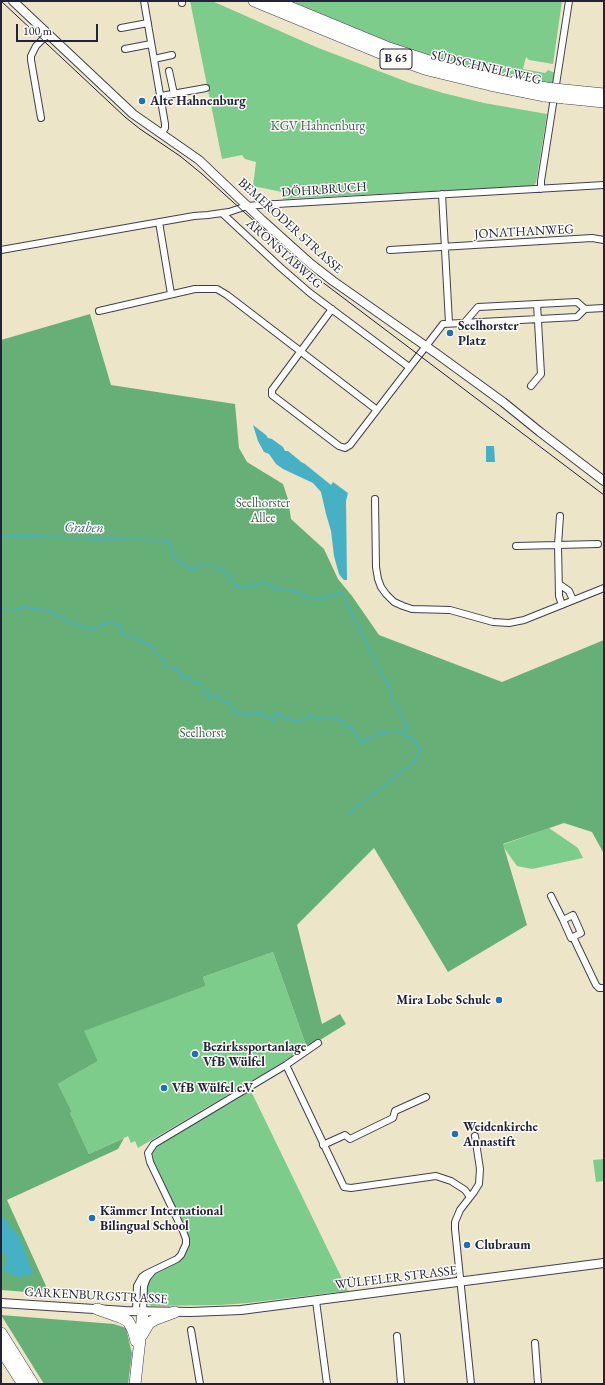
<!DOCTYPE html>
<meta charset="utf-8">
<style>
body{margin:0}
#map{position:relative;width:605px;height:1385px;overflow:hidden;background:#ede5c8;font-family:"EB Garamond",serif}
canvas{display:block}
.frame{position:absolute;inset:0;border:2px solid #22223b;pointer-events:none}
.scale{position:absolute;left:16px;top:24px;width:82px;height:18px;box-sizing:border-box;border:2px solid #22223b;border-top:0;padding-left:5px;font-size:12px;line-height:14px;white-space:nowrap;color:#22223b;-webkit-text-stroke:3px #fdfcf7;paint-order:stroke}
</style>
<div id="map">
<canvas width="605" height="1385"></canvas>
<div class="frame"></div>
<div class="scale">100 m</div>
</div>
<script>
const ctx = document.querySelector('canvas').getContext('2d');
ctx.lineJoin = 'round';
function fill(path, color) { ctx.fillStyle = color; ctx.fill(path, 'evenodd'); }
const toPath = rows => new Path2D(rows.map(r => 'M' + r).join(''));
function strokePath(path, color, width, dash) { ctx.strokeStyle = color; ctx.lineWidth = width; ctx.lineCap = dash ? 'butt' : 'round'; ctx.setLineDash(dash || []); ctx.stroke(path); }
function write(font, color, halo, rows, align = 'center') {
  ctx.font = font + ' "EB Garamond",serif'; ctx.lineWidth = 3; ctx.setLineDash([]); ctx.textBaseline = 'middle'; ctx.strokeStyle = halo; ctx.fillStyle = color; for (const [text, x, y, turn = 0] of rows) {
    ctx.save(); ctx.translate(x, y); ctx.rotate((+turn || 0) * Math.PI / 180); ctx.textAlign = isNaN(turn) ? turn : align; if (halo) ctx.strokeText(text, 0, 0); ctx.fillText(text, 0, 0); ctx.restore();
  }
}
const green = toPath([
 [190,1,212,1,316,47,410,83,443,93,484,103,547,114,536,183,533,186,283,199,282,192,253,186,256,162,245,159,242,155,222,159],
 [286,1,562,1,553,64,529,60,526,57,523,69,545,73,548,70,555,73,553,84,460,66,365,35],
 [549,828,578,848,583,858,532,869,517,866,502,845],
 [273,952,307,1048,138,1148,135,1141,131,1143,128,1136,89,1154,70,1113,72,1112,58,1084,98,1061,83,1031,206,986,203,977],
 [250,1089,348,1291,248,1303,220,1305,151,1306,148,1303,147,1298,148,1282,155,1274,179,1262,183,1257,188,1245,188,1236,152,1159,151,1153,155,1146],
 [604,1159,604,1181,596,1182,593,1160]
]);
const forest = toPath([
 [90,314,111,385,235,404,239,448,247,462,283,484,288,499,291,519,324,549,338,579,352,596,379,635,502,682,604,640,604,854,592,832,564,823,503,844,527,925,448,972,374,848,297,925,322,1024,340,1014,346,1024,307,1048,273,952,203,977,206,986,84,1031,98,1061,58,1084,72,1112,70,1113,89,1154,124,1138,118,1149,7,1200,46,1286,40,1293,1,1290,1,340],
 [1,1315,114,1324,126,1328,132,1354,128,1384,44,1384]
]);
const water = toPath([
 [253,425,266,435,268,438,272,439,283,447,285,451,288,451,299,460,301,462,305,464,331,485,333,482,348,493,346,501,347,580,344,580,342,578,339,574,337,567,334,556,331,531,326,514,321,492,313,483,283,469,276,464,269,454,264,452,258,441],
 [486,446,494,446,495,462,486,462],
 [1,1215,20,1238,33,1274,19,1277,3,1271,7,1257,1,1251]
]);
const stream = toPath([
 [1,536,168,540,174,558,193,570,202,565,217,566,228,574,237,586,242,587,249,587,260,583,265,583,276,588,293,591,311,599,321,599,341,592,381,673,388,683,392,698,408,728,401,732],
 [1,609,15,610,24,607,48,610,75,625,92,629,108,623,120,624,120,634,137,639,152,646,155,652,164,660,166,667,179,669,181,676,188,676,190,681,201,683,202,692,209,691,209,698,221,695,222,701,231,703,232,710,247,715,259,712,274,721,274,713,293,721,301,721,308,715,316,719,328,717,343,721,344,727,350,726,362,743,378,733,397,731,415,740,421,750,413,763,348,814],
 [1,1272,3,1271]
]);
const street = toPath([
 [144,1,165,124,165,128,161,134],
 [182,1,182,3],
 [121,28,148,23],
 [125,49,151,44],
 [154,59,172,55],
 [169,71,174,94],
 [161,96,206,88],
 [41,118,31,60,31,56,36,46,47,35],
 [541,189,541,181,569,1],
 [442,194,449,323],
 [222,213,280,267,310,293,409,367],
 [159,222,171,294],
 [1,250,194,216,208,215,229,212,247,206,259,205,604,185],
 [390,250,592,238,604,240],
 [332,309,275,386,272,390,272,395,339,446,345,448,350,445,443,324,577,317,585,309,604,308],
 [99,311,195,289,217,289,227,295,377,410],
 [465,322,478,307,577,302,585,309],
 [531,386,541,374,537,304],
 [375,499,376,567,378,579,381,587,386,594,394,602,403,606,412,609,450,610,493,622,509,623,524,620,604,588],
 [560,516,558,545,559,596,562,605],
 [516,546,598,544],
 [559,584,569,591,573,600],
 [551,896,563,920],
 [573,937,581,933,573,915,563,920,571,938,573,937,596,985,599,988,604,988],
 [286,1065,344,1187,351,1188,436,1176,451,1181,465,1190,470,1197],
 [323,1145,345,1135,350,1139,393,1118,395,1111,426,1097],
 [316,1301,327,1384],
 [136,1311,137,1286,142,1277,146,1274,177,1259,181,1255,186,1244,186,1239,183,1231,150,1162,148,1153,154,1144,286,1065,318,1043],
 [143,1312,144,1286,147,1278,152,1272],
 [191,1330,200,1384],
 [397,1336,401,1384],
 [535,1343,538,1384],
 [471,1384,455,1229,455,1222,460,1210,474,1192,479,1184,480,1169,475,1136]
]);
const secondary = toPath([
 [13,1,133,114,199,160,262,220,311,264,333,281,437,354,503,402,540,432,604,481],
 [1,1303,125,1311,191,1312,241,1310,604,1263]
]);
const highway = toPath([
 [254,1,385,55,428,70,490,85,545,96],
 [275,1,389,48,432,62,493,78,546,88],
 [564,90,604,94],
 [564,98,604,102],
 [97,1309,120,1317,128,1321,133,1330,136,1341],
 [1,1333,33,1384],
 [142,1335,149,1323,156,1319,175,1312],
 [1,1350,23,1384],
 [135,1384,143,1312]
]);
const tram = toPath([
 [1,1,125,117,140,129,180,156,202,174,317,278,604,495]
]);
const highwayBridge = toPath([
 [546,88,564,90],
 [545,96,564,98]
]);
const markers = [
 [142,101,4,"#1f6fb2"],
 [450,333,4,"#1f6fb2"],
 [499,1000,4,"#1f6fb2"],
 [195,1054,4,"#1f6fb2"],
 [164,1088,4,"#1f6fb2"],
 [455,1134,4,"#1f6fb2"],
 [92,1218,4,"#1f6fb2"],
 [467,1245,4,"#1f6fb2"]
];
const shields = [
 [396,59,32]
];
const shieldNames = [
 ["B 65",396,59]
];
const streetNames = [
 ["SÜDSCHNELLWEG",486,68,13],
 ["DÖHRBRUCH",324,190,-4],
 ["BEMERODER STRASSE",290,226,42],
 ["JONATHANWEG",524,232,-3],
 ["ARONSTABWEG",284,254,42],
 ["WÜLFELER STRASSE",396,1278,-7],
 ["GARKENBURGSTRASSE",96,1296,3]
];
const poiNames = [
 ["Alte Hahnenburg",150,101],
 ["Seelhorster",458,326],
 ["Platz",458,341],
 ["Mira Lobe Schule",491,1000,"right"],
 ["Bezirkssportanlage",203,1047],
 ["VfB Wülfel",203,1062],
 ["VfB Wülfel e.V.",172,1088],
 ["Weidenkirche",463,1127],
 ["Annastift",463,1142],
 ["Kämmer International",100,1211],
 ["Bilingual School",100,1226],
 ["Clubraum",475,1245]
];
const parkNames = [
 ["KGV Hahnenburg",318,126],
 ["Seelhorster",263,503],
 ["Allee",263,518],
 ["Seelhorst",202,733]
];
const waterNames = [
 ["Graben",84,528,1]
];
fill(green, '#7dcc8c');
fill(forest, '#66b078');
fill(water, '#46b1c5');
strokePath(stream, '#46b1c5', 1.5);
strokePath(street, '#403f50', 8);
strokePath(secondary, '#403f50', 10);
strokePath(highway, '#403f50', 12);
strokePath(street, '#fff', 6);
strokePath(secondary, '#fff', 8);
strokePath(highway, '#fff', 11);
strokePath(tram, '#22223b', 1);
strokePath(highwayBridge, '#403f50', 12, []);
strokePath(highwayBridge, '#fff', 11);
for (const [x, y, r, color] of markers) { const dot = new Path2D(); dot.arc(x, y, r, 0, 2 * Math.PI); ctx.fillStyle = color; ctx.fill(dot); strokePath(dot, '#fdfcf7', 1.5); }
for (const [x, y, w] of shields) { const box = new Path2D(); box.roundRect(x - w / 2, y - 10, w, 20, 3); ctx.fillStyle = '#fdfcf7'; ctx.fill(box); strokePath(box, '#22223b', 1); }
write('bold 12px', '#22223b', null, shieldNames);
write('13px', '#22223b', '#fdfcf7', streetNames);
write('bold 13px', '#22223b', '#fdfcf7', poiNames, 'left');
write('13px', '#425e57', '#fdfcf7', parkNames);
write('italic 14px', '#305b72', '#fdfcf7', waterNames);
</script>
